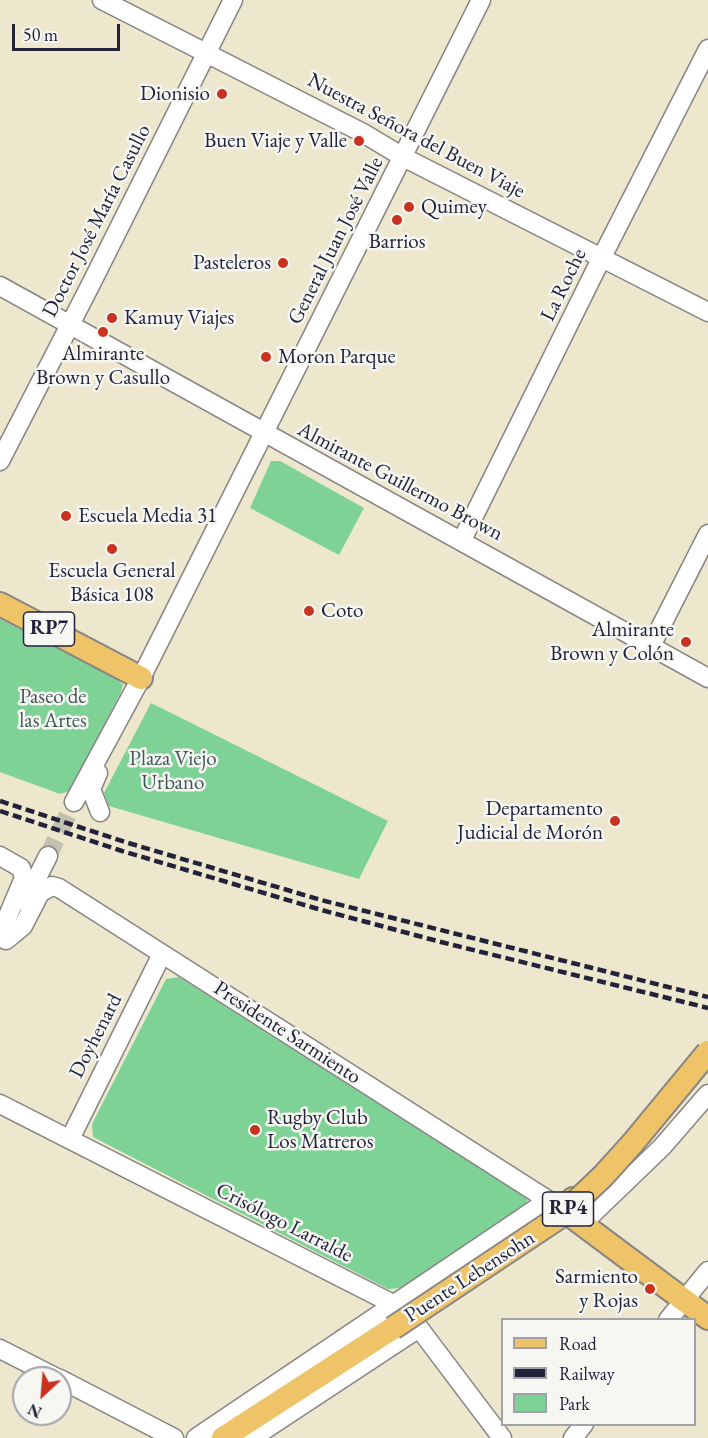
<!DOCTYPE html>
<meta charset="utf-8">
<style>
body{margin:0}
#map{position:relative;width:708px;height:1438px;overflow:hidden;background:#ede7cd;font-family:"EB Garamond",serif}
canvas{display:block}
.legend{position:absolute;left:501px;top:1318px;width:195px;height:108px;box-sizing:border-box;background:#f6f6f2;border:2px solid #a1a1a9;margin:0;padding:8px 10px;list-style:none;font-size:18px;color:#22223b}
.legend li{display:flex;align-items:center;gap:12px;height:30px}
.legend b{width:30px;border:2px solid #a1a1a9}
.north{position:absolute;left:12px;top:1366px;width:60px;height:60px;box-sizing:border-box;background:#f6f6f2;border:2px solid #a1a1a9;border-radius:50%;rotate:206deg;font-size:16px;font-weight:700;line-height:24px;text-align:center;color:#22223b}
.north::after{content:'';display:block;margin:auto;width:21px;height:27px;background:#c8321e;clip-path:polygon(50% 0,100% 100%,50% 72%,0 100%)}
.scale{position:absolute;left:12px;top:24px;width:108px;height:27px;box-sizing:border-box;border:3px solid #22223b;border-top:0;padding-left:8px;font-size:18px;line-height:21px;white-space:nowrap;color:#22223b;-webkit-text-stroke:4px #f6f6f2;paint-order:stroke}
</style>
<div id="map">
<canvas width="708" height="1438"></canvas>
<ul class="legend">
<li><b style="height:8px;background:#efc469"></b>Road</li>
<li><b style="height:8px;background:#22223b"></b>Railway</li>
<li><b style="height:16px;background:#7ed295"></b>Park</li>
</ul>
<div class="north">N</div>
<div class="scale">50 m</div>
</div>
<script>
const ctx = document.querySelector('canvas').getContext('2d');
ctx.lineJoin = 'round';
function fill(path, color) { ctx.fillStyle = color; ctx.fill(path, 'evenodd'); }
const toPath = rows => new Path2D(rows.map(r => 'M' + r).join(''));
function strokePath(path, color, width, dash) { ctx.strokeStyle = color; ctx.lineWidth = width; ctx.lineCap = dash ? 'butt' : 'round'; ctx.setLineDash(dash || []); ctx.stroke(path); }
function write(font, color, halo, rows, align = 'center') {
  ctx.font = font + ' "EB Garamond",serif'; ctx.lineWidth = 5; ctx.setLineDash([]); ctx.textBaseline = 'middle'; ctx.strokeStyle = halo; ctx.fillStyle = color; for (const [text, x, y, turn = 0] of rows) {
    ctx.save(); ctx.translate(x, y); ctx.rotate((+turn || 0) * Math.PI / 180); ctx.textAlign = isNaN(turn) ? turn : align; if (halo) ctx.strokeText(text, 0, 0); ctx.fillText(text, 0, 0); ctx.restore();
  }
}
const green = toPath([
 [271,461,280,461,364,508,339,555,250,508],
 [0,619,115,677,123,685,121,692,70,791,60,794,0,772],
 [151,703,388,821,359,879,109,806,104,793],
 [179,977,527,1198,528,1208,401,1288,388,1289,93,1137,92,1124,166,979]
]);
const minorTunnel = toPath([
 [48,856,74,802]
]);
const minor = toPath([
 [102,0,363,133,403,157,708,312],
 [0,286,708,678],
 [0,461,91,284,233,0],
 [462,540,602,257,708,49],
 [651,646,708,534],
 [98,773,91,789,100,812],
 [74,802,141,678,481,0],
 [0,856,21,868,24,878,7,918,6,940],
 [25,902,48,856],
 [6,940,23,926,40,893,52,886,59,888,562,1209],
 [0,1104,393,1304,419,1328,502,1438],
 [70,1139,162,954],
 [582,1224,662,1147,708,1094],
 [668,1320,708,1271],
 [0,1349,57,1378],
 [60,1379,174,1438],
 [196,1438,537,1208,560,1209],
 [252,1438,419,1328],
 [573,1438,584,1424]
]);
const major = toPath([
 [0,604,141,678],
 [573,1199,562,1209,708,1318],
 [223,1438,393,1328]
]);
const rail = toPath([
 [0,801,125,842,321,900,708,997],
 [0,811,122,851,318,909,441,942,708,1008]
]);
const majorBridge = toPath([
 [393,1328,561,1216,603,1176,632,1144,708,1052]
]);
const markers = [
 [222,94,6,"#c8321e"],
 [359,141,6,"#c8321e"],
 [409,207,6,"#c8321e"],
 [397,220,6,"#c8321e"],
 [283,263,6,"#c8321e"],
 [112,318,6,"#c8321e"],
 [103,332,6,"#c8321e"],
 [266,357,6,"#c8321e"],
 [66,516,6,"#c8321e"],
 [112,549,6,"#c8321e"],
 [309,611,6,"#c8321e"],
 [686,642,6,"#c8321e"],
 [615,821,6,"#c8321e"],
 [255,1130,6,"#c8321e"],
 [650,1289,6,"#c8321e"]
];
const shields = [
 [49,629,51],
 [568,1209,51]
];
const shieldNames = [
 ["RP7",49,629],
 ["RP4",568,1209]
];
const poiNames = [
 ["Dionisio",210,94],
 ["Buen Viaje y Valle",347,141],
 ["Quimey",421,207,"left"],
 ["Barrios",397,242,"center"],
 ["Pasteleros",271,263],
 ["Kamuy Viajes",124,318,"left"],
 ["Almirante",103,354,"center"],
 ["Brown y Casullo",103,378,"center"],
 ["Moron Parque",278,357,"left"],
 ["Escuela Media 31",78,516,"left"],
 ["Escuela General",112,571,"center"],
 ["Básica 108",112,595,"center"],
 ["Coto",321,611,"left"],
 ["Almirante",674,630],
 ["Brown y Colón",674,654],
 ["Departamento",603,809],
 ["Judicial de Morón",603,833],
 ["Rugby Club",267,1118,"left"],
 ["Los Matreros",267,1142,"left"],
 ["Sarmiento",638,1277],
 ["y Rojas",638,1301]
];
const streetNames = [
 ["Nuestra Señora del Buen Viaje",416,136,28],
 ["Doctor José María Casullo",97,221,-63],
 ["General Juan José Valle",336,241,-63],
 ["La Roche",564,285,-64],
 ["Almirante Guillermo Brown",400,482,28],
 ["Presidente Sarmiento",287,1033,33],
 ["Doyhenard",96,1036,-63],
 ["Crisólogo Larralde",284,1223,27],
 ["Puente Lebensohn",470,1277,-33]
];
const parkNames = [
 ["Paseo de",53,697],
 ["las Artes",53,721],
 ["Plaza Viejo",173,759],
 ["Urbano",173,783]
];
fill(green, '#7ed295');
strokePath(minorTunnel, '#c4c0b0', 18, [18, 9]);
strokePath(minor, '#888484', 21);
strokePath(major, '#888484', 26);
strokePath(minor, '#fff', 18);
strokePath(major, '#efc469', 22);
strokePath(rail, '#22223b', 4.5, [9, 4.5]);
strokePath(majorBridge, '#888484', 26, []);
strokePath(majorBridge, '#efc469', 22);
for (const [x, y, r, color] of markers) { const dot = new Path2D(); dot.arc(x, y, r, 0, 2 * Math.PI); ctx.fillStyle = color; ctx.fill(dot); strokePath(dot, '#f6f6f2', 2); }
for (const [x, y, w] of shields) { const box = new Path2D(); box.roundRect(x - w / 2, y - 17, w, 34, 4.5); ctx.fillStyle = '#f6f6f2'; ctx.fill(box); strokePath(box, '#22223b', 1.5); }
write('bold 20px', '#22223b', null, shieldNames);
write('21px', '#22223b', '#f6f6f2', poiNames, 'right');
write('21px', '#22223b', '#f6f6f2', streetNames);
write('21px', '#3e5756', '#f6f6f2', parkNames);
</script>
